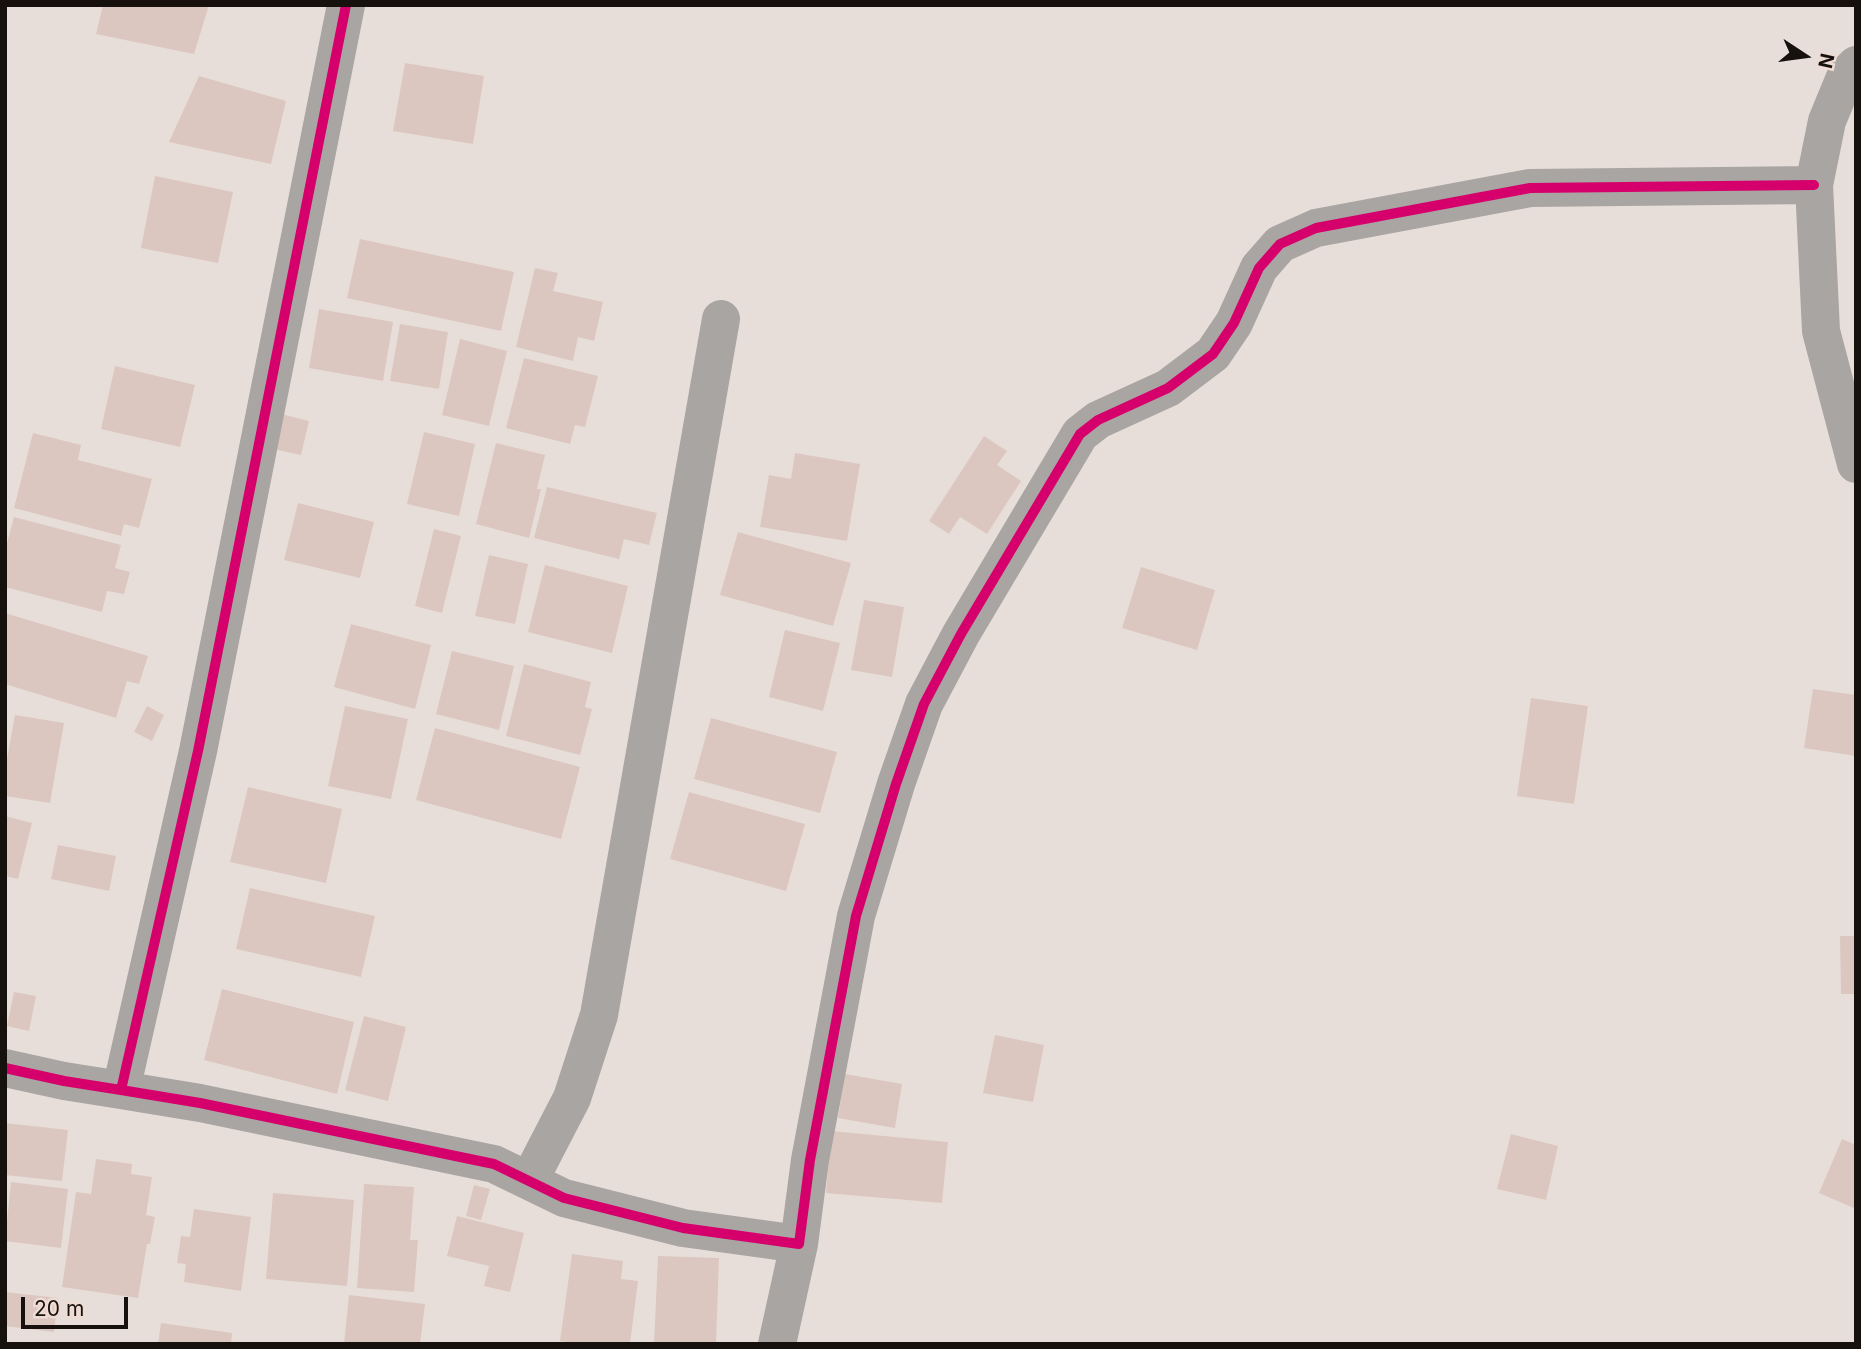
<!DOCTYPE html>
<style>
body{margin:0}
#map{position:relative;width:1861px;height:1349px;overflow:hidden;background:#e8ded9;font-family:Inter,sans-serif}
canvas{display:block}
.frame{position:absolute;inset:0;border:7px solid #17110e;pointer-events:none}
.north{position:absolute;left:1770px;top:21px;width:70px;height:70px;-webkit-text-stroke:5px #eedbd3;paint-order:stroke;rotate:103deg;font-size:19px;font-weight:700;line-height:28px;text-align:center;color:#17110e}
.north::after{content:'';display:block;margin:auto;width:24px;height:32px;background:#17110e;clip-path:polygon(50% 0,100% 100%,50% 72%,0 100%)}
.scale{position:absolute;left:21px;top:1297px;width:107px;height:32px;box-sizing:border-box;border:4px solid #17110e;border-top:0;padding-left:9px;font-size:21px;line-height:24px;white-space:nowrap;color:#17110e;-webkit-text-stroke:5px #eedbd3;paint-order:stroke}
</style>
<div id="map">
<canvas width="1861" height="1349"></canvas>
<div class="frame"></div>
<div class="north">N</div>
<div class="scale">20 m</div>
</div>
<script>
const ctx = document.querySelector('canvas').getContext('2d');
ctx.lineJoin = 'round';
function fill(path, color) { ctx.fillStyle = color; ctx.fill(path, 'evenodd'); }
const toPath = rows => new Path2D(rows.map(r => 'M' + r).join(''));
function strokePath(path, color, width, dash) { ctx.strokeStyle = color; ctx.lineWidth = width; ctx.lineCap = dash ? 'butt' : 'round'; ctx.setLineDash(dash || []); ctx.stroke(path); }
const building = toPath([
 [103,5,209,5,194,54,96,34],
 [405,63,484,76,473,144,393,131],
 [199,76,286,101,271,164,169,142],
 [155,176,233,192,218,263,141,248],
 [360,239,514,272,501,331,347,298],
 [535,268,558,273,553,291,603,302,594,341,578,337,573,361,516,347],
 [319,309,393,322,383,381,309,368],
 [400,324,448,332,439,389,390,381],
 [460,339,507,351,489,426,442,415],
 [524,358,598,376,585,427,575,425,570,444,506,428],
 [115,366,195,385,180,447,101,429],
 [281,414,309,421,301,455,273,449],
 [424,432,475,444,459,516,407,504],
 [33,433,81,445,78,460,152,479,139,528,124,524,121,536,14,508],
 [984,436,1007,451,997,465,1021,481,987,534,960,517,949,534,929,521],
 [496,443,545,455,537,489,541,489,529,538,476,524],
 [795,453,860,464,847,541,760,527,769,475,791,479],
 [547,487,657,513,649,545,624,539,619,559,534,538],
 [298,503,374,522,360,578,284,560],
 [14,517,121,545,115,568,130,572,124,594,107,591,102,612,5,587,5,551],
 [434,529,461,536,442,613,415,606],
 [738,532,851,563,833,626,720,595],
 [489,555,528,564,515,624,475,616],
 [545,565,628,586,612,653,528,632],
 [1141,567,1215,590,1197,650,1122,628],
 [864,600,904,607,892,677,851,670],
 [5,613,148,656,139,684,127,681,116,718,5,684],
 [351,624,431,645,415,709,334,687],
 [785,630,840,643,823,711,769,697],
 [452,651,514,666,499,730,436,714],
 [524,664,591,682,585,707,592,709,580,755,506,736],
 [1813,689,1856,695,1856,756,1804,748],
 [1531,698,1588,706,1574,804,1517,796],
 [147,706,164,715,152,741,134,732],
 [345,706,408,719,391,799,328,786],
 [15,715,64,723,50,803,5,796,5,770],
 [711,718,837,752,820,813,694,779],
 [435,728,580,767,561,839,416,800],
 [248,787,342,809,326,883,230,862],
 [689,792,805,824,786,891,670,859],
 [5,816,32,823,18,879,5,876],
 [58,845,116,856,109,891,51,879],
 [250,888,375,916,361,977,236,949],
 [1840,936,1856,936,1856,994,1841,994],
 [222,989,354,1022,337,1094,204,1060],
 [14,992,36,996,29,1031,7,1026],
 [364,1016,406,1027,388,1101,345,1090],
 [995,1035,1044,1045,1033,1102,983,1093],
 [845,1074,902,1084,895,1128,838,1118],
 [5,1123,68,1130,62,1181,5,1175],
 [831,1131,948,1142,942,1203,826,1193],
 [1511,1134,1558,1146,1546,1200,1497,1189],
 [1842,1139,1856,1145,1856,1209,1819,1193],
 [96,1159,132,1164,131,1174,152,1177,146,1215,155,1217,150,1244,147,1244,138,1298,62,1287,76,1192,91,1194],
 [11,1182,68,1189,61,1248,5,1241],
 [364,1184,414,1187,410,1240,418,1240,414,1292,357,1288],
 [474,1185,490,1189,481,1220,466,1216],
 [273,1193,354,1200,347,1286,266,1279],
 [194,1209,251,1217,241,1291,184,1282,186,1264,177,1263,181,1236,190,1237],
 [457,1216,524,1233,510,1292,484,1286,489,1266,447,1256],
 [572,1254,623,1261,621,1279,638,1281,630,1344,582,1344,560,1341],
 [658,1256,719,1258,716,1344,654,1344],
 [5,1292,58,1298,54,1332,5,1326],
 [349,1295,425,1304,420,1344,344,1344],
 [161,1323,232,1333,231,1344,158,1344]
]);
const minor = toPath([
 [1856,65,1846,75,1827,121,1814,185,1821,331,1856,464],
 [5,1068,64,1081,121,1090,198,751,346,5],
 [121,1090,200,1103,494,1164,564,1198,683,1228,799,1244,810,1160,856,916,896,784,924,704,961,634,1080,434,1098,420,1168,388,1213,354,1234,323,1259,268,1280,244,1316,228,1530,188,1814,185],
 [529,1181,572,1098,599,1015,721,319],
 [777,1344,799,1244]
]);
const cycleway = toPath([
 [5,1068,64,1081,121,1090,198,751,346,5],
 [121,1090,200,1103,494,1164,564,1198,683,1228,799,1244,810,1160,856,916,896,784,924,704,961,634,1080,434,1098,420,1168,388,1213,354,1234,323,1259,268,1280,244,1316,228,1530,188,1814,185]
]);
fill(building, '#dbc7c0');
strokePath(minor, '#a9a5a2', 38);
strokePath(cycleway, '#d6006c', 10);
</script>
